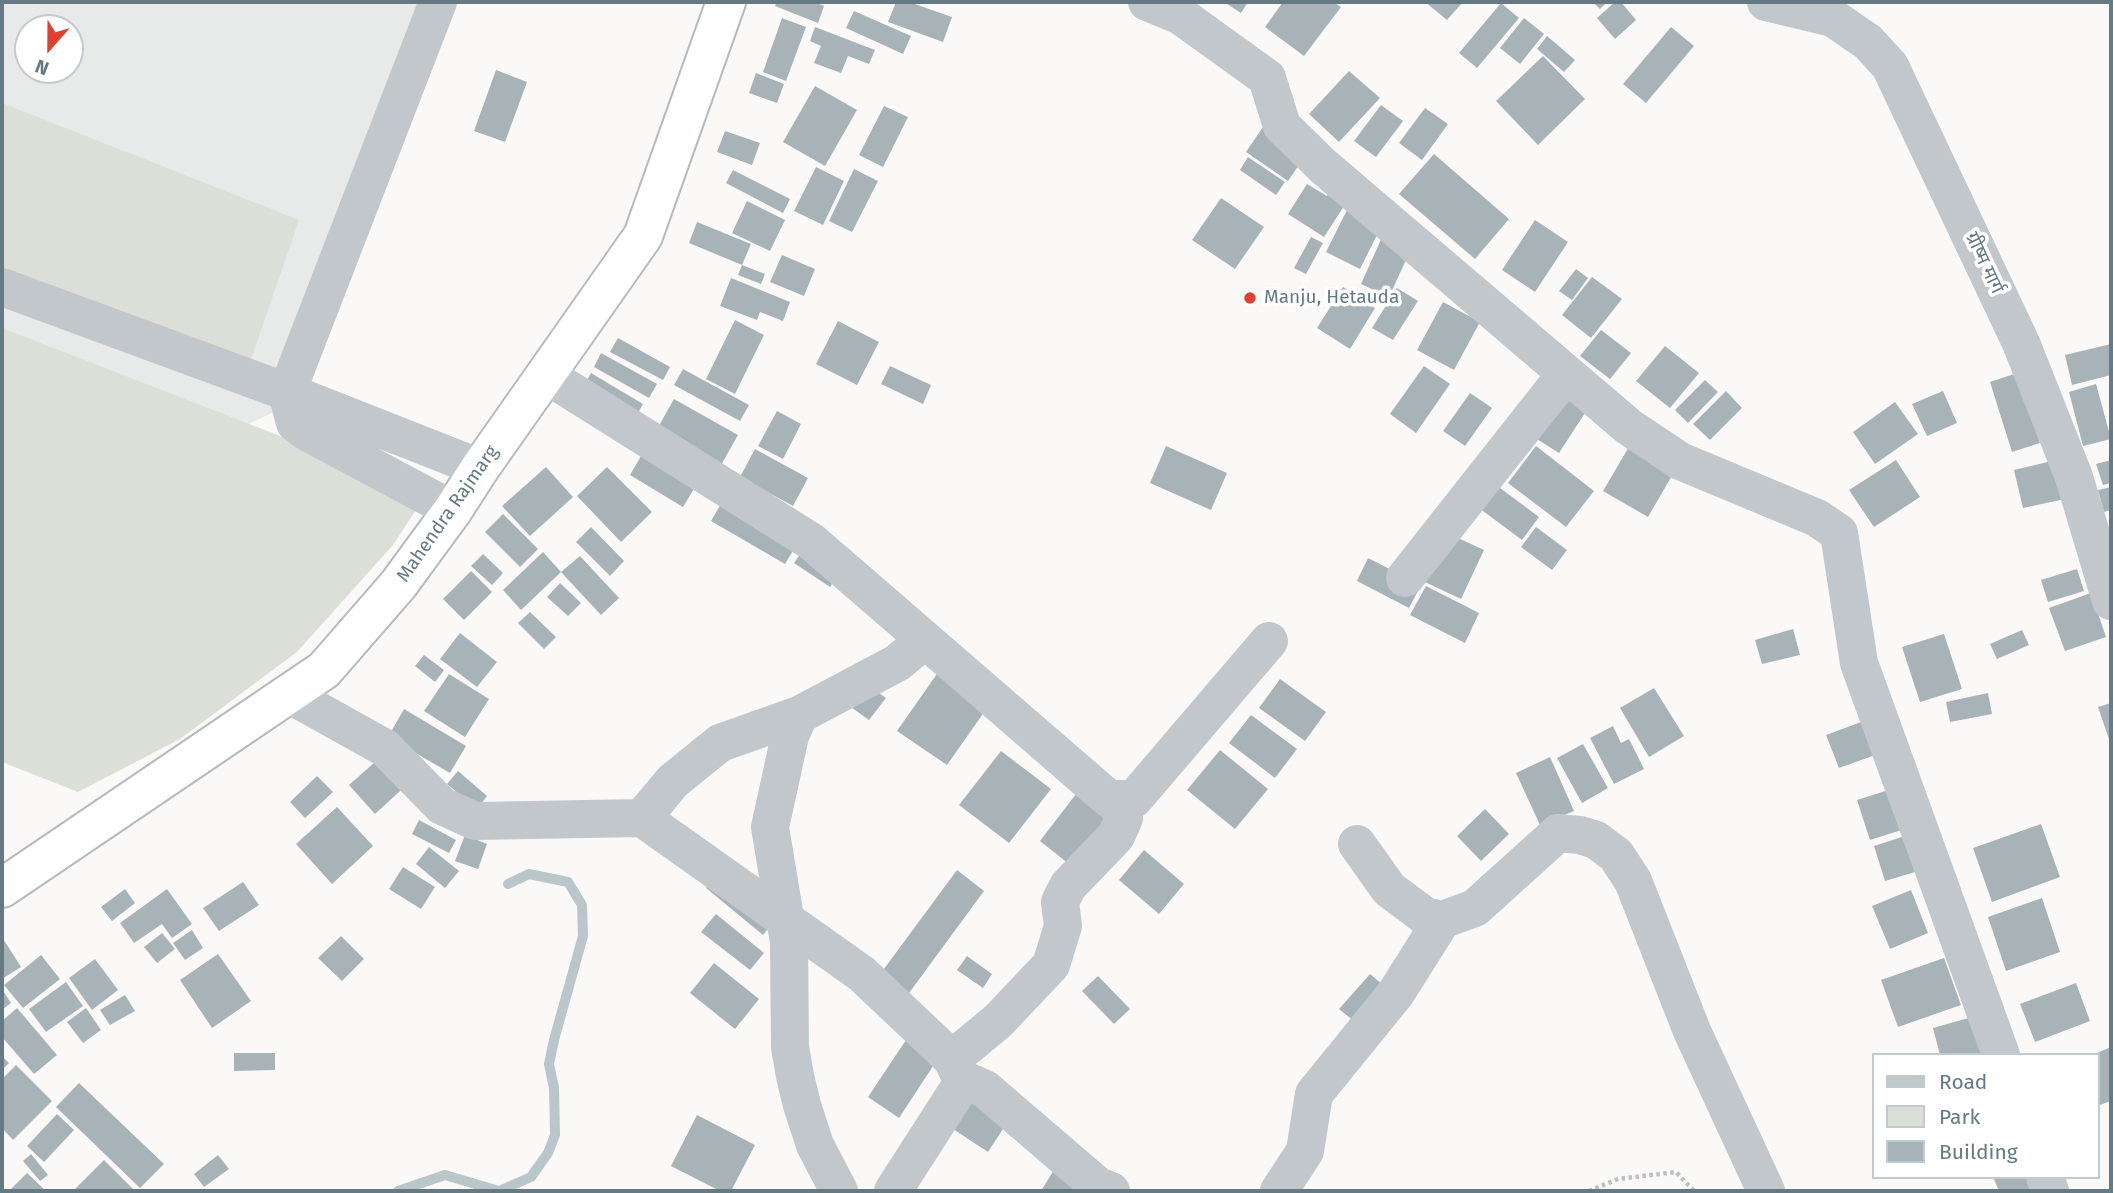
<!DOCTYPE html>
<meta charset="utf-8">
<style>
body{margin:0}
#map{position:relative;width:2113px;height:1193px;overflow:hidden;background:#faf9f8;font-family:"Fira Sans",sans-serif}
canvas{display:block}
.frame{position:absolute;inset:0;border:4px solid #657a82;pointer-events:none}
.legend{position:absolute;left:1872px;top:1053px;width:228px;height:126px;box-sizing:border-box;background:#fff;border:2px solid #c1cacd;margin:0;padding:9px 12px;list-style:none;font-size:21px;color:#657a82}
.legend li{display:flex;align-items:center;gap:14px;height:35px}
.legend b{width:35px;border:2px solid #c1cacd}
.north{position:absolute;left:14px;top:14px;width:70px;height:70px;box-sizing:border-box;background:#fff;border:2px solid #c1cacd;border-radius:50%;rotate:201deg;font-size:19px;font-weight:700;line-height:28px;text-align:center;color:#657a82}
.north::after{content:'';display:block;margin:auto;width:24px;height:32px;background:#e04032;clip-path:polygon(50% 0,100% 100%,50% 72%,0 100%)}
</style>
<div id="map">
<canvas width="2113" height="1193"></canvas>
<div class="frame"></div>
<ul class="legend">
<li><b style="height:9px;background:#c1c7ca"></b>Road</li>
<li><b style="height:19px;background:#dbdfd7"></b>Park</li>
<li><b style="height:19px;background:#a8b3b7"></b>Building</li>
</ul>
<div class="north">N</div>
</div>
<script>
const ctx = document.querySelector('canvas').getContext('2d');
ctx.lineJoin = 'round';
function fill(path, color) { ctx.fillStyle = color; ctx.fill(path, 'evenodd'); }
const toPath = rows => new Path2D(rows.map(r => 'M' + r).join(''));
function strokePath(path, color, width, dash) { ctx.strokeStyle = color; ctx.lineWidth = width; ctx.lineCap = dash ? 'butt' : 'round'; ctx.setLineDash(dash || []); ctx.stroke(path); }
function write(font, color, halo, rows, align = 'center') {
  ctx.font = font + ' "Fira Sans","Noto Sans Devanagari",sans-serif'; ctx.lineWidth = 7; ctx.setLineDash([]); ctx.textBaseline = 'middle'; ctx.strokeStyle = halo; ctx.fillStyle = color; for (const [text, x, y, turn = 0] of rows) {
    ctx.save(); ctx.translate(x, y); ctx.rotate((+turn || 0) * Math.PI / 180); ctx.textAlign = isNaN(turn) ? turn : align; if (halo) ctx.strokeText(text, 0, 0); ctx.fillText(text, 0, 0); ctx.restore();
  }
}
const built = toPath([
 [2,2,449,2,291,404,2,541],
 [28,28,70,28,70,70,28,70]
]);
const green = toPath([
 [2,103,299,220,248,368,2,272],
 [2,328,427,493,393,545,297,652,180,739,78,792,2,762]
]);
const stream = toPath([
 [398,1191,445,1175,499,1191,531,1177,548,1153,555,1135,554,1088,549,1064,554,1040,583,936,582,905,568,882,529,874,508,884]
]);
const building = toPath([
 [777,2,814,2,824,6,818,23,775,6],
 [896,2,909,2,952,17,943,42,888,22],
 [1224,2,1248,2,1241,13],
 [1283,2,1333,2,1341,7,1304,56,1265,27],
 [1425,2,1463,2,1447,20],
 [1593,2,1607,2,1600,9],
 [1615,2,1621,2,1636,20,1615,39,1597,18],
 [1501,3,1519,18,1477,68,1459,53],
 [854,11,911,36,903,54,846,28],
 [782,18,806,27,786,81,763,72],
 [1524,18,1544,34,1520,64,1500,48],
 [815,27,875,50,869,64,848,56,841,73,814,63,821,46,810,41],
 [1671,27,1694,46,1646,103,1623,84],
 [1547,36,1575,60,1564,72,1537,49],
 [1543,56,1585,99,1538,145,1496,101],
 [496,70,527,82,505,142,474,131],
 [1349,71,1380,98,1339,142,1309,114],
 [756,73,784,84,777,103,749,93],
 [815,86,857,110,825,166,783,142],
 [1381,105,1403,121,1376,157,1354,141],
 [884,106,908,117,883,167,859,155],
 [1425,108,1448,124,1422,160,1399,143],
 [1263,127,1305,156,1288,181,1246,152],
 [725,131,760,143,752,165,717,152],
 [1434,154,1509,219,1475,259,1399,194],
 [1248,157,1285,182,1276,195,1240,170],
 [816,167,844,181,823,225,794,211],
 [854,169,878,181,852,232,829,221],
 [733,170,790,199,783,213,726,183],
 [1307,184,1327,196,1330,189,1348,200,1324,237,1288,214],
 [1221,198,1264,227,1235,269,1192,240],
 [747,201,785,220,770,251,732,233],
 [1349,206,1383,223,1360,269,1326,252],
 [1535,220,1568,242,1535,292,1502,270],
 [697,222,751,244,742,265,765,274,761,284,738,275,742,265,689,243],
 [1383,235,1411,249,1389,297,1361,284],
 [1311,237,1323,243,1306,274,1294,268],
 [782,255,815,269,804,296,770,282],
 [1576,269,1588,278,1572,300,1559,291],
 [1592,277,1622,299,1591,338,1562,315],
 [731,278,790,302,783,321,760,312,757,320,720,306],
 [1343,287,1375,308,1350,349,1317,328],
 [1397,288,1418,301,1393,340,1372,328],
 [1443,302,1480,322,1454,370,1417,350],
 [735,320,764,335,735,394,706,379],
 [838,321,879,342,857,385,816,364],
 [1601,330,1631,353,1610,379,1580,356],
 [618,338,670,367,663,380,610,352],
 [2111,344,2111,375,2072,385,2065,355],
 [1665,346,1699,373,1670,408,1636,381],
 [601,353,657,384,649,398,594,367],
 [890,366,931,385,923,404,881,384],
 [1424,366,1450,384,1416,433,1390,414],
 [683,369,749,405,740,421,674,385],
 [591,373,643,404,634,420,582,389],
 [2017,373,2040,443,2012,452,1990,382],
 [1556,375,1594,399,1559,453,1521,429],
 [1705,380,1718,392,1688,423,1675,410],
 [2096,384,2111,439,2083,446,2069,392],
 [1726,391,1742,408,1710,440,1693,424],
 [1943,391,1957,423,1927,436,1912,404],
 [1470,393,1492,408,1465,446,1443,431],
 [674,399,738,435,721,465,657,429],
 [1895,402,1918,434,1875,464,1853,432],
 [777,411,801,424,783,459,758,446],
 [1633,440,1677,467,1648,517,1603,491],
 [648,444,701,477,683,507,630,475],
 [1166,446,1227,473,1211,510,1150,483],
 [1536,446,1594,491,1566,527,1508,483],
 [755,449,808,478,793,506,740,477],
 [1896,460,1920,497,1874,527,1849,490],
 [2056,460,2065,499,2023,508,2014,470],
 [2111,460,2111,483,2103,485,2096,464],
 [546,467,573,497,530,536,502,506],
 [607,467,652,512,621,542,577,496],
 [1496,485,1539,517,1522,540,1479,508],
 [2111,487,2111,510,2104,512,2098,490],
 [725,497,799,541,785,564,711,521],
 [503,514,538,549,520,567,485,532],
 [1430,525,1484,550,1461,599,1408,574],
 [591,527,624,561,610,576,576,542],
 [1536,527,1567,550,1552,570,1521,547],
 [805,547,840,572,830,587,794,563],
 [543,552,561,572,521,610,503,590],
 [483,554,503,573,492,585,471,566],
 [580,556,619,598,601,615,561,572],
 [1368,558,1421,585,1409,608,1357,581],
 [2077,569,2084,591,2048,602,2041,580],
 [471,571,492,592,464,620,443,599],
 [560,583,581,603,568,616,547,597],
 [1426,586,1479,613,1465,643,1410,615],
 [2091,593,2106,637,2065,651,2049,608],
 [530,612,556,637,544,649,518,623],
 [1793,629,1800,655,1762,664,1755,640],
 [2022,630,2029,645,1997,659,1990,644],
 [460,633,497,662,477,687,440,659],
 [1944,634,1962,689,1920,702,1902,647],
 [424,655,444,670,435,682,415,666],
 [939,671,989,705,947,765,897,731],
 [449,674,489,699,465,737,424,711],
 [1280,679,1326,712,1305,741,1259,708],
 [865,683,886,698,869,720,848,705],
 [1654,688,1684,736,1649,757,1620,708],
 [1988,693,1992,714,1950,722,1946,702],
 [2111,703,2111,745,2098,707],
 [404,709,466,746,450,773,388,737],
 [1251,715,1297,749,1275,778,1229,743],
 [1869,719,1881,753,1839,768,1826,735],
 [1613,726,1621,743,1629,739,1644,769,1614,784,1590,738],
 [1583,744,1608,788,1582,803,1557,758],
 [1220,750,1268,789,1235,829,1187,790],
 [1001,751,1051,789,1009,843,959,805],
 [384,754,410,782,375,814,349,785],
 [1550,757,1574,811,1540,825,1516,773],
 [458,771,487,796,477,809,447,784],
 [317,776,333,792,305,818,290,802],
 [1895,788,1908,828,1870,840,1857,800],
 [1076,794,1116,825,1079,872,1040,841],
 [337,807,373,846,332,884,296,844],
 [1485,809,1509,834,1481,861,1457,836],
 [419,820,456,840,449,853,412,834],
 [2041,824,2060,877,1992,902,1973,848],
 [1914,833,1925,869,1885,881,1874,846],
 [465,835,487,844,478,869,455,861],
 [429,847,459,871,445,888,416,864],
 [1144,850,1184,884,1159,914,1119,880],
 [403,867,435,887,421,909,389,889],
 [957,870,984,891,909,993,881,973],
 [717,874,774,921,763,935,706,888],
 [243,882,259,905,219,931,203,908],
 [125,889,135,903,112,921,101,907],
 [167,889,192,924,172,938,162,924,134,943,120,923],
 [1911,890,1928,933,1890,949,1872,906],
 [2042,898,2060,952,2006,971,1988,917],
 [716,914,764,953,750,970,701,932],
 [192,930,203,948,185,960,173,943],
 [162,933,175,949,157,963,144,947],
 [341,936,364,959,342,981,318,958],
 [2,937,21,967,2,979],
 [218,954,251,1001,212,1028,180,980],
 [41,955,60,979,23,1008,4,985],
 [967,956,992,974,983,988,957,970],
 [1944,958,1961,1005,1898,1027,1881,980],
 [95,959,118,990,92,1010,69,978],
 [714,963,759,999,735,1029,690,993],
 [1370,974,1390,991,1360,1026,1339,1009],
 [1098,976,1130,1009,1114,1024,1082,991],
 [66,982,83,1006,46,1032,29,1009],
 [2076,983,2090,1021,2035,1042,2020,1004],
 [2,989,11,1003,2,1010],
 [125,995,135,1011,110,1025,100,1010],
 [17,1008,57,1055,34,1074,2,1037,2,1021],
 [86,1008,101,1030,83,1043,67,1022],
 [1972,1017,1982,1055,1940,1055,1933,1028],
 [910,1034,941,1054,899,1118,868,1097],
 [2111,1047,2111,1101,2097,1106,2097,1055,2092,1055],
 [234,1053,275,1053,275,1070,234,1071],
 [2,1056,9,1063,2,1070],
 [16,1065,52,1101,13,1140,2,1128,2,1079],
 [79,1083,164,1164,140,1188,56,1107],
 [977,1092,1012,1115,988,1152,953,1129],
 [57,1114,74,1130,44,1162,27,1146],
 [697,1115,755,1145,731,1191,720,1191,671,1166],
 [31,1154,48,1175,40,1181,23,1161],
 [218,1155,229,1169,204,1187,194,1174],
 [104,1160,135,1191,73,1191],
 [1057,1165,1089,1191,1041,1191],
 [27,1173,46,1191,9,1191],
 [1993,1177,2026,1177,2032,1191,1999,1191]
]);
const path = toPath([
 [1589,1191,1618,1179,1676,1172,1694,1191]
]);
const minor = toPath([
 [1147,2,1181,16,1267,78,1282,126,1323,166,1629,427,1680,461,1817,518,1839,533,1859,663,2001,1055],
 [1766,2,1833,18,1868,42,1890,66,2021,343,2074,477,2111,601],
 [2,287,287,392,438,2],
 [546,375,812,542,1109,799,1134,799,1269,641],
 [453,510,307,432,295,423,287,392,480,468],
 [1405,578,1566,374],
 [288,694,385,748,442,806,475,821,642,818,862,974,952,1059,963,1082,893,1191],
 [799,715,790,736,770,827,789,942,790,1047,795,1076,802,1105,815,1145,839,1191],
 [642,818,673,781,720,743,799,715,897,663,925,640],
 [1357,844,1389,889,1425,916,1442,920,1475,908,1558,833,1580,835,1596,840,1616,855,1633,881,1692,1031,1766,1191],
 [952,1059,998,1021,1051,965,1063,926,1060,902,1068,886,1116,836,1124,818,1114,799],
 [962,1079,985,1089,1098,1186,1111,1191],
 [2045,1177,2050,1191],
 [1279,1191,1305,1151,1314,1094,1396,993,1442,920]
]);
const highway = toPath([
 [2,888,324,670,398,585,453,510,480,468,643,236,726,2]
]);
const markers = [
 [1250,298,7,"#e04032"]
];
const streetNames = [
 ["ग्रीष्म मार्ग",1984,263,65],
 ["Mahendra Rajmarg",448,514,-55]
];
const poiNames = [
 ["Manju, Hetauda",1264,298]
];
fill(built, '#e8e9e9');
fill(green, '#dbdfd7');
strokePath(stream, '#b9c7ca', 10);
fill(building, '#a8b3b7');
strokePath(highway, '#b4babd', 42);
strokePath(path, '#bbc0c2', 4.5, [3.5, 3.5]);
strokePath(minor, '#c1c7ca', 38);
strokePath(highway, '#fff', 38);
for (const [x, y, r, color] of markers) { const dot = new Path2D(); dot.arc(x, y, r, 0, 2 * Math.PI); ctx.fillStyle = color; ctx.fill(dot); strokePath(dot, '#fff', 2.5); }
write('19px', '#657a82', '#fff', streetNames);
write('19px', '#657a82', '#fff', poiNames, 'left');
</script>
